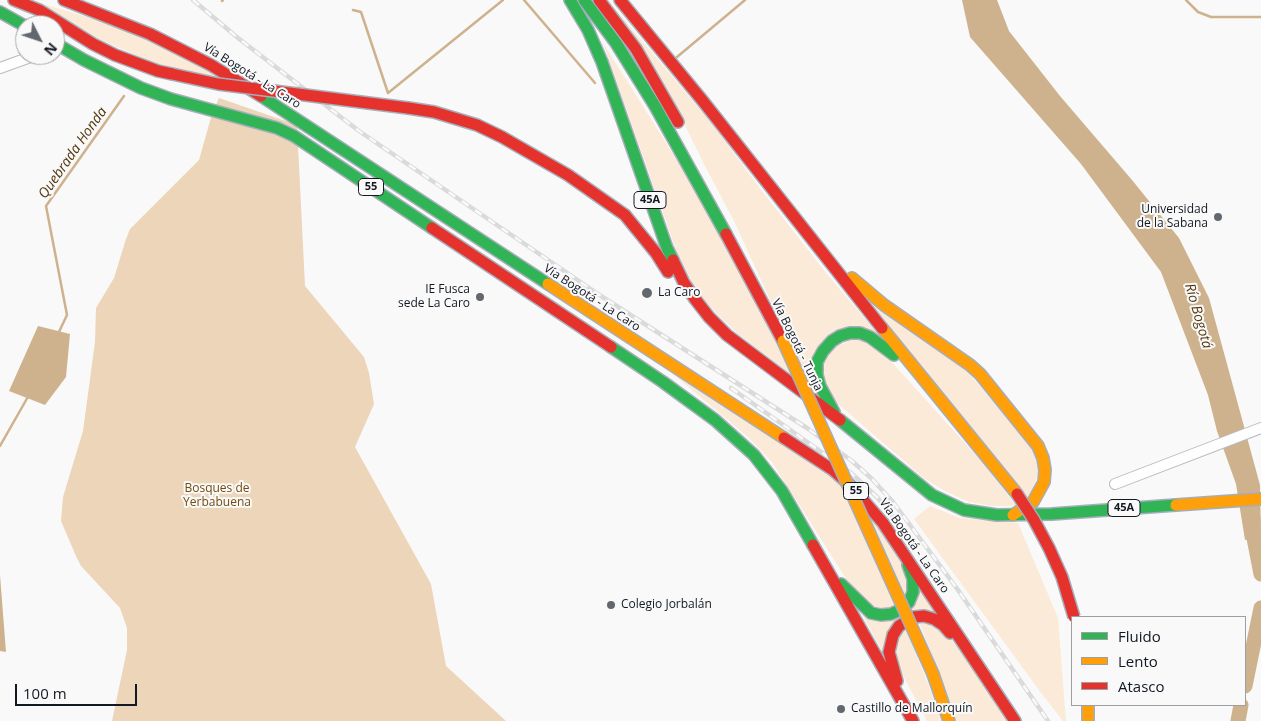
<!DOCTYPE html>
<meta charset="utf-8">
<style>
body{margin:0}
#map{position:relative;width:1261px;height:721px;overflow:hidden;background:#f9f9f9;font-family:"Open Sans",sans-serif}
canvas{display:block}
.legend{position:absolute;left:1071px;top:616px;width:175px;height:90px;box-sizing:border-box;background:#f9f9f9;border:1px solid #9d9fa3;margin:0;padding:6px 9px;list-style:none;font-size:15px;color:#121923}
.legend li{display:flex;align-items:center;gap:10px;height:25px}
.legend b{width:25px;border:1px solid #9d9fa3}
.north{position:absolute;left:15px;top:15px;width:50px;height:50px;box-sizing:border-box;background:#f9f9f9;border:1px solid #9d9fa3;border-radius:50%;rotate:131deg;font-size:14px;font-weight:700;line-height:20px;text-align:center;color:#121923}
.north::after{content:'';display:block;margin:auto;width:18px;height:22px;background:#63676e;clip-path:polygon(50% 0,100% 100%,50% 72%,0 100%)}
.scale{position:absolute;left:15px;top:684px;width:122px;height:22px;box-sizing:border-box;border:2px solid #121923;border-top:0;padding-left:6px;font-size:15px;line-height:18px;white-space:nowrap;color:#121923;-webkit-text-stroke:4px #f9f9f9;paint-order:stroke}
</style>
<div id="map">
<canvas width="1261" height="721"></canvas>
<ul class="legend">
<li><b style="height:6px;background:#30b455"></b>Fluido</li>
<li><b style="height:6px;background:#ff9f0a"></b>Lento</li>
<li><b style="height:6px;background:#e5322d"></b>Atasco</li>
</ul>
<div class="north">N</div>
<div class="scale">100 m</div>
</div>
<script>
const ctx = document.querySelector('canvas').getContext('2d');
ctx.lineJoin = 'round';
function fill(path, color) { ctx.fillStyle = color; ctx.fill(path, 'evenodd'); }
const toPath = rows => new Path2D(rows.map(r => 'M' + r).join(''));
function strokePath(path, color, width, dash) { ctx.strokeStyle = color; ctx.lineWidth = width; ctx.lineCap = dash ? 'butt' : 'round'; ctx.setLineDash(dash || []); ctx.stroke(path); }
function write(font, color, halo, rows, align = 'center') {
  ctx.font = font + ' "Open Sans",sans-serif'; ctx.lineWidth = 4; ctx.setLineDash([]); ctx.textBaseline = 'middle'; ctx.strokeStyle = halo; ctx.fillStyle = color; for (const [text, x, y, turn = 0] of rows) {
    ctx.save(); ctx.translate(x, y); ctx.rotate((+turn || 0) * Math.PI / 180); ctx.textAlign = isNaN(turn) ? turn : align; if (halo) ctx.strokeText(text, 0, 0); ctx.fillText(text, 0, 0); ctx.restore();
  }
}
const green = toPath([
 [608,0,712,124,762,191,822,268,883,340,828,335,819,396,737,333,710,307,693,285,675,247,603,43,783,328,735,223,703,162,673,101],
 [33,1,94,19,155,41,223,77,166,68,103,41],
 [859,296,965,369,1035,451,1041,468,1027,502],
 [855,338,877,346,983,463,1016,506,993,506,969,502,945,491,925,479,829,396,823,385,824,359,831,349],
 [667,369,834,478,884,533,906,571,909,592,893,608,880,610,856,594,772,462,749,438],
 [930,506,960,518,1018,523,1058,618,1066,721,1063,721,1042,694,914,519],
 [918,582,941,616,912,613,886,659,859,608,888,619],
 [919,622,927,622,947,635,965,656,1009,721,957,721],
 [905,628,927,681,941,721,927,721,897,664,897,636]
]);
const forest = toPath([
 [219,98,297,125,305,286,364,357,369,373,374,404,355,447,431,584,446,666,506,721,112,721,127,650,127,628,120,608,81,566,76,556,61,521,63,497,83,431,95,342,96,308,114,278,126,239,130,229,199,160,212,114]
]);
const water = toPath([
 [962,0,997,0,1009,31,1060,96,1132,180,1179,238,1209,298,1260,485,1261,536,1245,540,1236,484,1217,431,1208,395,1161,272,1081,164,970,37],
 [38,326,70,334,66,377,45,405,9,391],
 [0,575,6,652,0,651]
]);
const stream = toPath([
 [524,0,595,83],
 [1186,0,1198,12,1211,17,1261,17],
 [222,1,223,0],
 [353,10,361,12,388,93,503,0],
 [677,57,745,0],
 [58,334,67,315,46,206,124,96],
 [0,446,29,395]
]);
const river = toPath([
 [1253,518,1253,533,1261,574],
 [1245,686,1261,608],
 [1238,721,1241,705]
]);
const street = toPath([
 [0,68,36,55],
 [1115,484,1261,428]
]);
const fast = toPath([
 [570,0,588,30,602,62,667,248,673,260],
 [584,0,616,43,655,106,726,234],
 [0,12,25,26],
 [55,43,84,60,141,88,171,99,277,128,294,136,432,228],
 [261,96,548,284],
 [611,347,663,382,715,420,754,455,782,491,813,545],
 [834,412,820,386,817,375,817,362,823,351,832,341,840,336,850,333,860,333,870,337,894,355],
 [840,420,932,495,964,510,997,515,1052,514,1176,505],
 [841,584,871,613,881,615,891,614,902,609,909,602,913,592,913,579,908,565]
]);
const slow = toPath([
 [852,278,884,305,970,365,980,374,1038,446,1043,458,1045,470,1044,482,1033,502,1013,515],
 [548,284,784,438],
 [882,328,1017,494],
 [1176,505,1261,499],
 [933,674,949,721],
 [1088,705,1088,721]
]);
const jam = toPath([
 [14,0,39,10,93,44,115,55,158,71,172,74],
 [64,0,150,34,211,65,261,96],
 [599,0,636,49,678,122],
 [620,0,702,100,882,328],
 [408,108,434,112,477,125,502,137,568,175,625,215,656,253,668,272],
 [432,228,611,347],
 [726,234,783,341],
 [673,260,684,283,695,299,709,317,727,335,840,420],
 [784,438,833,470,851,486,883,523,1015,721],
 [813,545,913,721],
 [897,681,889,652,893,635,899,626,914,617,924,616,934,619,943,625,950,633]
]);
const rail = toPath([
 [193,0,238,38,359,131,601,296,807,428,852,461,872,479,893,502,958,590,1048,721],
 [731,388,851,473,877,497,907,534]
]);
const slowBridge = toPath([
 [783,341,933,674]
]);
const jamBridge = toPath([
 [172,74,218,84,408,108],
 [1017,494,1034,520,1049,548,1062,577,1074,617]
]);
const markers = [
 [1218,217,5,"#63676e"],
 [647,293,6,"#63676e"],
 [480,297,5,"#63676e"],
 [611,605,5,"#63676e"],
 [841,709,5,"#63676e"]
];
const shields = [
 [371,187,25],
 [650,200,32],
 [856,491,25],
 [1124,508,32]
];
const shieldNames = [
 ["55",371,187],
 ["45A",650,200],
 ["55",856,491],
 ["45A",1124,508]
];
const streetNames = [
 ["Vía Bogotá - La Caro",252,76,32],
 ["Vía Bogotá - La Caro",592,298,33],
 ["Vía Bogotá - Tunja",797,345,64],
 ["Vía Bogotá - La Caro",914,546,55]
];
const poiNames = [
 ["Universidad",1208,210,"right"],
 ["de la Sabana",1208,224,"right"],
 ["IE Fusca",470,290,"right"],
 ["sede La Caro",470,304,"right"],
 ["La Caro",658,293],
 ["Colegio Jorbalán",621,605],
 ["Castillo de Mallorquín",851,709]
];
const parkNames = [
 ["Bosques de",217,489],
 ["Yerbabuena",217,503]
];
const waterNames = [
 ["Quebrada Honda",73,153,-55],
 ["Río Bogotá",1198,316,74]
];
fill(green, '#faead7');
fill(forest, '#ecd5b9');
fill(water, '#ceb28e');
strokePath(stream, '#ceb28e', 2.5);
strokePath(river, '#ceb28e', 15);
strokePath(street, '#b9bcc1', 12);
strokePath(fast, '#a6aebb', 14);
strokePath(slow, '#a6aebb', 14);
strokePath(jam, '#a6aebb', 14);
strokePath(street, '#fefefe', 10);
strokePath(fast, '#30b455', 11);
strokePath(slow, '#ff9f0a', 11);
strokePath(jam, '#e5322d', 11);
strokePath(rail, '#dadada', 4.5);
strokePath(rail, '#f9f9f9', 2.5, [8]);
strokePath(slowBridge, '#a6aebb', 14, []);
strokePath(jamBridge, '#a6aebb', 14, []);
strokePath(slowBridge, '#ff9f0a', 11);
strokePath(jamBridge, '#e5322d', 11);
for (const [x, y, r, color] of markers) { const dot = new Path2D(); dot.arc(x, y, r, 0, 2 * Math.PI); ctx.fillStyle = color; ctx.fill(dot); strokePath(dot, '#f9f9f9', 2); }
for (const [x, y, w] of shields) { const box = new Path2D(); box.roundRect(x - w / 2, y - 8.5, w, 17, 4); ctx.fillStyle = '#f9f9f9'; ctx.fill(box); strokePath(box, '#121923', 1); }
write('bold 11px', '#121923', null, shieldNames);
write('12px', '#121923', '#f9f9f9', streetNames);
write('12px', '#121923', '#f9f9f9', poiNames, 'left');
write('12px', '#744c0e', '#f9f9f9', parkNames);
write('italic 14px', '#53370d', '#f9f9f9', waterNames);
</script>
